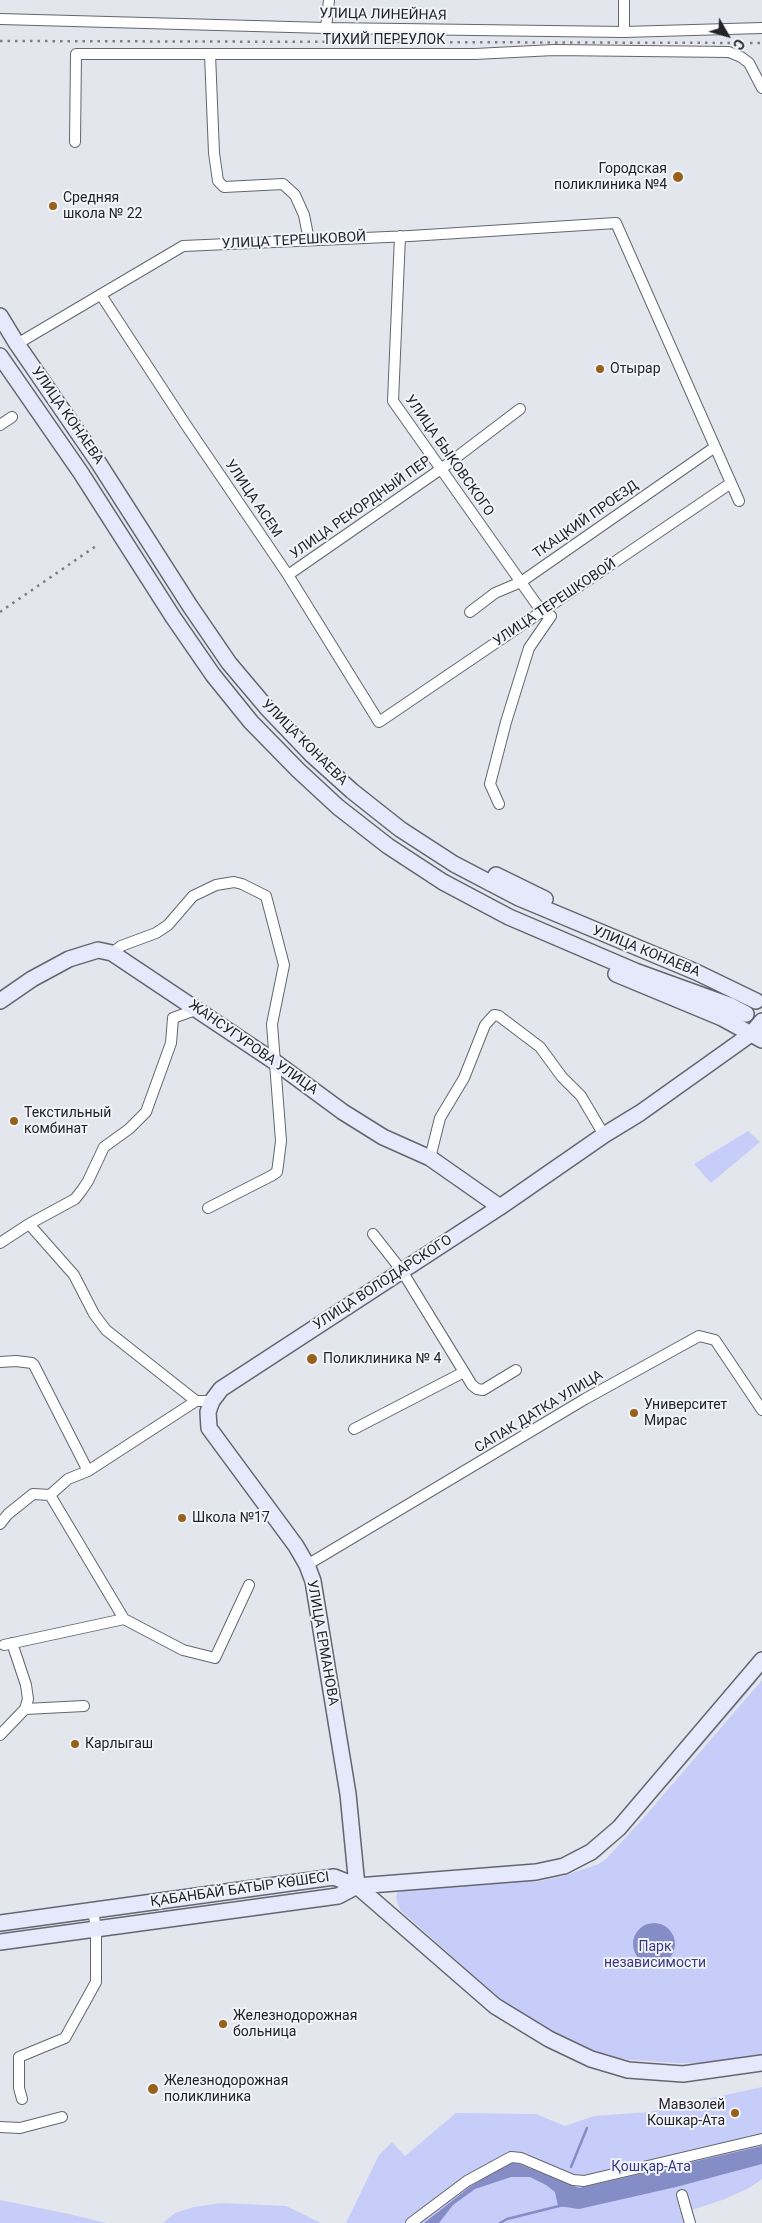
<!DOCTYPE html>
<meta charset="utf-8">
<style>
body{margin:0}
#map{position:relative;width:762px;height:2223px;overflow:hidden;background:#e4e6ee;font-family:Roboto,sans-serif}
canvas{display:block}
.north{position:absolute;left:702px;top:10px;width:50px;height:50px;-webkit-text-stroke:4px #f2f3fb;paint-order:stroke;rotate:128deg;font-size:14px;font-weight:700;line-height:20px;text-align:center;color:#232427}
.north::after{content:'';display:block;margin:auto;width:18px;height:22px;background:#232427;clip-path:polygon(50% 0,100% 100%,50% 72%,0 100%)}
</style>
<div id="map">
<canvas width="762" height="2223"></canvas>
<div class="north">С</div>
</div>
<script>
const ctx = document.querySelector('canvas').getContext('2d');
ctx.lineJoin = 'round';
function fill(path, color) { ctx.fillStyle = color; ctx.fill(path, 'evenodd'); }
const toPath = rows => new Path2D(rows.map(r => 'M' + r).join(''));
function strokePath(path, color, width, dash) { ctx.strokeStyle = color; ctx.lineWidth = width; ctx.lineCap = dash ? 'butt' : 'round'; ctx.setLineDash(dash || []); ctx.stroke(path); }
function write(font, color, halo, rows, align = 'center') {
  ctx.font = font + ' Roboto,sans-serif'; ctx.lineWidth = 4; ctx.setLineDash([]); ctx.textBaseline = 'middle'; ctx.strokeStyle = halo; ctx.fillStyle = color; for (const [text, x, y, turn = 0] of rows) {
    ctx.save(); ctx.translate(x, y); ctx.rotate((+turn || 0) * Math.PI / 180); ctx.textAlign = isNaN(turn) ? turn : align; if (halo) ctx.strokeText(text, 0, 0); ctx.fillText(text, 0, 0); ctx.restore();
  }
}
const green = toPath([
 [748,1131,760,1142,711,1183,694,1164],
 [762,1669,762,1674,747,1693,671,1781,608,1850,598,1859,580,1867,534,1879,535,1882,563,1876,599,1864,607,1858,646,1815,762,1680,762,2057,719,2063,677,2063,631,2060,609,2057,593,2052,562,2037,505,2003,400,1910,396,1897,398,1891,475,1885,580,1864],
 [762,2087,762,2179,749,2188,725,2199,683,2213,685,2223,346,2223,379,2155,392,2142,405,2156,456,2113,536,2114,565,2126,594,2116,649,2112],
 [0,2200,69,2214,106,2223,0,2223],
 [221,2203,286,2206,321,2223,163,2223,175,2213,194,2207]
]);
const water = toPath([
 '633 1944a21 21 0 1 1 42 0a21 21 0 1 1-42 0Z',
 [762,2146,762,2164,676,2187,579,2209,558,2206,555,2192,546,2185,530,2177,511,2177,475,2189,453,2205,439,2223,424,2223,471,2186,505,2165,513,2163,519,2164,579,2188]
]);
const stream = toPath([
 [571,2167,587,2128],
 [500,2223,507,2219,563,2205]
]);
const street = toPath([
 [0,19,326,28,624,32,762,28],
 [326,28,329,0],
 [624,32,624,0],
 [210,54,214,153,218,181,224,187,283,184,295,195,304,215,309,240],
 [75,142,76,54,475,54,554,50,729,52,741,57,749,63,762,88],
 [400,236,393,401,542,612,551,616,529,648,506,722,490,784,499,804],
 [101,295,186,425,288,575,379,722,731,483],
 [17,344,183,246,410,236,616,223,739,501],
 [0,425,12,417],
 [288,575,441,469,520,409],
 [470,612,495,593,521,582,715,447],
 [112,953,121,946,156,933,168,925,193,896,216,885,234,882,242,884,266,896,284,965,272,1024,281,1141,278,1165,277,1172,271,1176,208,1208],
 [430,1158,440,1118,464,1078,485,1025,494,1015,499,1016,540,1047,562,1077,581,1096,604,1135],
 [29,1224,74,1275,94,1314,106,1330,196,1401],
 [373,1234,402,1271,472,1385,477,1389,483,1390,516,1370],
 [0,1243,29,1224,75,1199,82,1190,88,1181,104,1147,129,1129,146,1112,171,1043,173,1018,198,1009],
 [0,1362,16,1361,32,1363,34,1365,88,1471],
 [354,1429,464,1372],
 [50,1495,124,1619,183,1650,215,1658,249,1585],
 [0,1524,8,1514,33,1494,50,1495,68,1479,88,1471,196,1401,212,1401],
 [307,1565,585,1399,699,1336,715,1340,762,1410],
 [12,1643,26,1685,28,1699,25,1709],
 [4,1645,124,1619],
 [0,1735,25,1709,84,1706],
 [22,2099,19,2088,19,2057,65,2038,96,1982,96,1929,93,1910],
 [0,2127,20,2128,62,2117],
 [682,2195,690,2223],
 [411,2223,467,2181,511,2157,521,2158,573,2180,584,2181,762,2139]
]);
const secondary = toPath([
 [0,316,17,344,98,462,190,606,229,663,267,708,312,755,352,791,400,829,454,864,519,898,696,972,756,1001],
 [0,356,81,473,173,617,213,675,251,722,298,770,338,807,388,846,443,882,509,917,635,971,729,1005,746,1014],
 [496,875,545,899],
 [616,974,722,1018,762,1040],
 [0,1001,32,979,69,959,98,950,112,953,275,1062,343,1112,383,1137,430,1158,500,1207],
 [357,1886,348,1794,313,1581,307,1565,296,1546,209,1428,208,1412,212,1401,221,1389,500,1207,604,1135,640,1113,751,1034,762,1021],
 [0,1923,334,1877,357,1886,495,2006,549,2039,591,2059,628,2070,683,2074,762,2063],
 [0,1942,338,1896,357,1886,536,1872,564,1866,591,1852,619,1828,762,1660]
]);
const rail = toPath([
 [0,41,762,43],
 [0,612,99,544]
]);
const markers = [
 [678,177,6,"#98611a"],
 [53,206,5,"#98611a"],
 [600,369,5,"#98611a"],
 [14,1121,5,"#98611a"],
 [312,1359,6,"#98611a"],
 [634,1413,5,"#98611a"],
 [182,1518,5,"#98611a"],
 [75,1744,5,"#98611a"],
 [223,2024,5,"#98611a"],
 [153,2089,6,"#98611a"],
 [735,2113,5,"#98611a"]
];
const streetNames = [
 ["УЛИЦА ЛИНЕЙНАЯ",383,15,1],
 ["ТИХИЙ ПЕРЕУЛОК",384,40],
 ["УЛИЦА ТЕРЕШКОВОЙ",294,241,-3],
 ["УЛИЦА КОНАЕВА",67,416,55],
 ["УЛИЦА БЫКОВСКОГО",449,456,55],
 ["УЛИЦА АСЕМ",253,499,56],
 ["УЛИЦА РЕКОРДНЫЙ ПЕР",361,508,-35],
 ["ТКАЦКИЙ ПРОЕЗД",586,520,-35],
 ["УЛИЦА ТЕРЕШКОВОЙ",555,603,-34],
 ["УЛИЦА КОНАЕВА",304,743,45],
 ["УЛИЦА КОНАЕВА",646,952,22],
 ["ЖАНСУГУРОВА УЛИЦА",253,1048,35],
 ["УЛИЦА ВОЛОДАРСКОГО",383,1283,-33],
 ["САПАК ДАТКА УЛИЦА",539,1412,-31],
 ["УЛИЦА ЕРМАНОВА",322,1643,80],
 ["ҚАБАНБАЙ БАТЫР КӨШЕСІ",240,1890,-8]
];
const poiNames = [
 ["Городская",667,169,"right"],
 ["поликлиника №4",667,185,"right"],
 ["Средняя",63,198],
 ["школа № 22",63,214],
 ["Отырар",610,369],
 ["Текстильный",24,1113],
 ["комбинат",24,1129],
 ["Поликлиника № 4",323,1359],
 ["Университет",644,1405],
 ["Мирас",644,1421],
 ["Школа №17",192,1518],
 ["Карлыгаш",85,1744],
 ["Железнодорожная",233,2016],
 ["больница",233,2032],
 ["Железнодорожная",164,2081],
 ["поликлиника",164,2097],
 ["Мавзолей",725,2105,"right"],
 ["Кошкар-Ата",725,2121,"right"]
];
const parkNames = [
 ["Парк",655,1947],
 ["независимости",655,1963],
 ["Қошқар-Ата",651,2167]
];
fill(green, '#c6cdf9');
fill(water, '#858dc6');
strokePath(stream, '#858dc6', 2.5);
strokePath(street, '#65666d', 12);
strokePath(secondary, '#65666d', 18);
strokePath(street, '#fff', 10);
strokePath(secondary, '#e6e8fc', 15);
strokePath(rail, '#7e7f85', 2.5, [2.5, 5]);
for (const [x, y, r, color] of markers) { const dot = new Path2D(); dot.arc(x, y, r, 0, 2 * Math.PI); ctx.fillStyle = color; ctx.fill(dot); strokePath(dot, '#f2f3fb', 2); }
write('14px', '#232427', '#f2f3fb', streetNames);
write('14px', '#232427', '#f2f3fb', poiNames, 'left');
write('14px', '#373a80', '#f2f3fb', parkNames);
</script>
